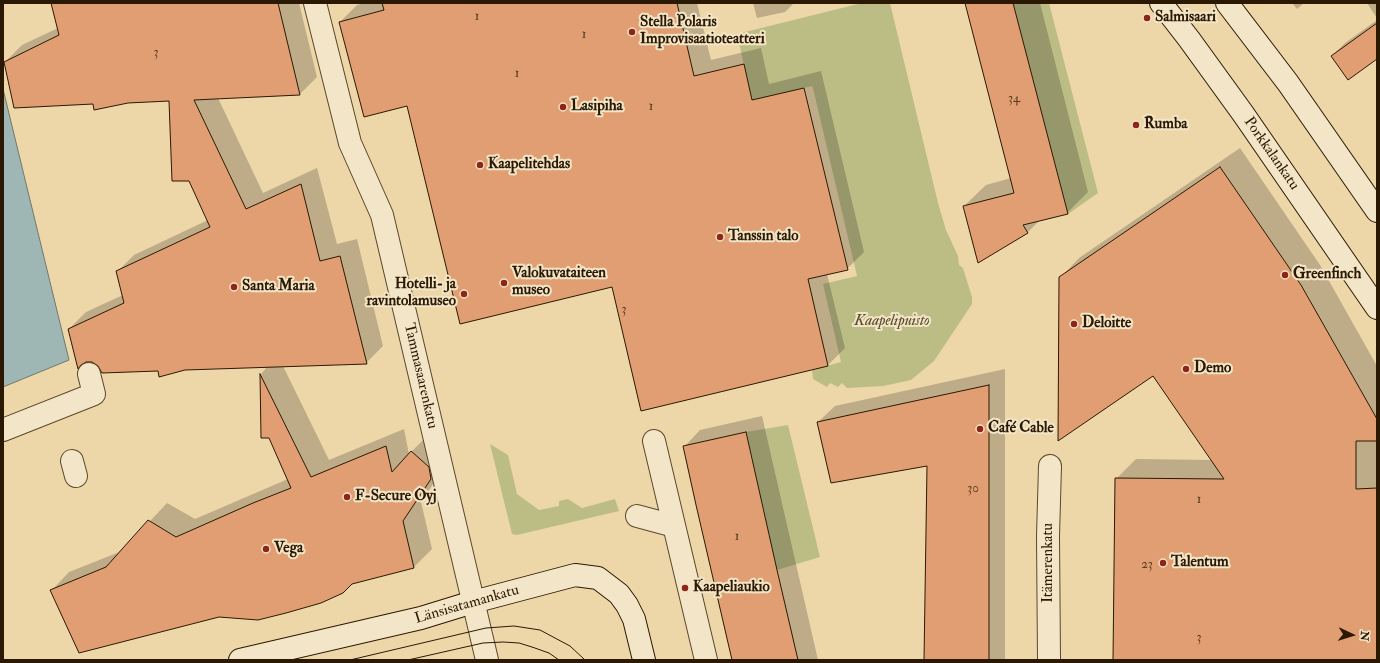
<!DOCTYPE html>
<meta charset="utf-8">
<style>
body{margin:0}
#map{position:relative;width:1380px;height:663px;overflow:hidden;background:#edd7a9;font-family:"IM FELL Double Pica",serif}
canvas{display:block}
.frame{position:absolute;inset:0;border:4px solid #2a1802;pointer-events:none}
.north{position:absolute;left:1332px;top:615px;width:40px;height:40px;-webkit-text-stroke:3px #f3e5c7;paint-order:stroke;rotate:94deg;font-size:11px;font-weight:700;line-height:16px;text-align:center;color:#2a1802}
.north::after{content:'';display:block;margin:auto;width:14px;height:18px;background:#2a1802;clip-path:polygon(50% 0,100% 100%,50% 72%,0 100%)}
</style>
<div id="map">
<canvas width="1380" height="663"></canvas>
<div class="frame"></div>
<div class="north">N</div>
</div>
<script>
const ctx = document.querySelector('canvas').getContext('2d');
ctx.lineJoin = 'round';
function fill(path, color) { ctx.fillStyle = color; ctx.fill(path, 'evenodd'); }
const toPath = rows => new Path2D(rows.map(r => 'M' + r).join(''));
function strokePath(path, color, width, dash) { ctx.strokeStyle = color; ctx.lineWidth = width; ctx.lineCap = dash ? 'butt' : 'round'; ctx.setLineDash(dash || []); ctx.stroke(path); }
function write(font, color, halo, rows, align = 'center') {
  ctx.font = font + ' "IM FELL Double Pica",serif'; ctx.lineWidth = 4; ctx.setLineDash([]); ctx.textBaseline = 'middle'; ctx.strokeStyle = halo; ctx.fillStyle = color; for (const [text, x, y, turn = 0] of rows) {
    ctx.save(); ctx.translate(x, y); ctx.rotate((+turn || 0) * Math.PI / 180); ctx.textAlign = isNaN(turn) ? turn : align; if (halo) ctx.strokeText(text, 0, 0); ctx.fillText(text, 0, 0); ctx.restore();
  }
}
const green = toPath([
 [862,3,890,3,938,203,946,230,958,256,959,265,963,268,972,297,972,304,934,361,911,380,883,386,847,388,842,383,838,387,830,383,827,387,813,379,812,370,841,362,823,284,857,276,813,88,812,86,752,100,737,34],
 [1013,3,1049,3,1098,193,1068,214],
 [788,425,820,557,777,570,746,432],
 [490,444,508,455,517,494,539,510,559,506,559,501,568,499,582,508,615,499,619,511,517,535,512,534]
]);
const water = toPath([
 [3,89,69,360,3,387,3,89]
]);
const shadow = toPath([
 [54,3,299,3,317,77,300,94,218,98,263,193,317,168,337,244,357,239,383,346,366,363,283,366,329,460,404,429,409,454,429,434,449,460,421,502,432,549,414,567,52,590,69,572,122,551,167,503,195,519,288,479,270,437,262,437,261,374,268,366,158,370,99,365,69,329,86,312,123,295,117,272,134,255,208,220,170,100,93,103,5,62,22,45,58,28],
 [364,3,697,3,711,60,761,48,769,84,821,71,864,252,847,269,827,274,845,348,828,365,612,286,407,105,340,22,357,5],
 [753,3,794,3,785,12,757,18],
 [966,3,1040,3,1088,192,1067,213,1040,220,1028,232,964,206,986,185,1011,178],
 [1292,3,1304,3,1297,9],
 [1367,3,1377,3,1377,18],
 [1377,20,1377,58,1332,56,1345,43],
 [1240,148,1320,265,1377,366,1377,660,1114,660,1116,479,1136,459,1212,460,1154,374,1060,278,1079,258],
 [1005,369,1005,660,925,660,928,465,818,422,835,406],
 [762,416,818,660,733,660,684,447,700,430]
]);
const building = toPath([
 [51,3,278,3,300,95,194,100,246,209,301,184,320,261,340,256,367,364,185,370,159,377,158,371,102,373,98,366,92,362,86,362,81,365,78,369,68,329,124,303,116,271,210,227,189,181,172,181,169,101,128,103,94,110,93,104,14,108,4,62,59,35,51,3],
 [382,3,677,3,694,76,744,64,752,100,804,88,848,270,808,279,828,366,641,411,612,287,460,324,407,106,364,117,339,22,384,10,382,3],
 [965,3,1013,3,1068,214,1023,225,1028,233,978,263,963,206,1014,193,965,3],
 [1377,23,1377,59,1348,80,1331,56,1377,23],
 [1220,167,1301,285,1377,419,1377,441,1356,441,1356,489,1377,488,1377,660,1113,660,1115,478,1224,479,1153,376,1058,441,1059,277,1220,167],
 [260,374,311,477,386,446,392,472,411,451,429,467,431,479,403,521,414,568,352,584,343,593,321,603,286,613,258,620,219,617,79,653,50,590,106,567,148,520,176,537,253,503,291,488,269,438,261,438,260,374],
 [989,385,989,660,924,660,927,466,831,483,817,422,989,385],
 [746,432,777,570,798,660,732,660,696,505,683,446,746,432]
]);
const street = toPath([
 [315,3,350,143,382,215,487,660],
 [3,430,94,394,89,374],
 [654,441,706,660],
 [72,461,76,476],
 [637,516,674,526],
 [1049,660,1048,536,1050,466]
]);
const secondary = toPath([
 [1161,3,1189,39,1244,115,1377,308],
 [1227,3,1288,83,1377,211],
 [240,660,421,618,473,602,575,575,598,578,619,594,627,605,634,619,644,660]
]);
const tram = toPath([
 [350,660,486,628,514,626,540,630,570,646,585,660],
 [408,660,483,643,503,642,519,643,532,647,549,653,559,660]
]);
const markers = [
 [1147,18,4,"#8f2418"],
 [632,32,4,"#8f2418"],
 [563,107,4,"#8f2418"],
 [1136,125,4,"#8f2418"],
 [480,165,4,"#8f2418"],
 [720,237,4,"#8f2418"],
 [1285,275,4,"#8f2418"],
 [504,283,4,"#8f2418"],
 [234,287,4,"#8f2418"],
 [464,294,4,"#8f2418"],
 [1074,324,4,"#8f2418"],
 [1186,369,4,"#8f2418"],
 [980,429,4,"#8f2418"],
 [347,497,4,"#8f2418"],
 [266,549,4,"#8f2418"],
 [1163,563,4,"#8f2418"],
 [685,588,4,"#8f2418"]
];
const numberNames = [
 ["1",477,17],
 ["1",584,35],
 ["3",156,53],
 ["1",517,74],
 ["34",1014,99],
 ["1",651,107],
 ["3",624,310],
 ["30",973,489],
 ["1",1199,500],
 ["1",737,537],
 ["23",1147,565],
 ["3",1199,638]
];
const poiNames = [
 ["Salmisaari",1155,18],
 ["Stella Polaris",640,23],
 ["Improvisaatioteatteri",640,40],
 ["Lasipiha",571,107],
 ["Rumba",1144,125],
 ["Kaapelitehdas",488,165],
 ["Tanssin talo",728,237],
 ["Valokuvataiteen",512,274],
 ["museo",512,291],
 ["Greenfinch",1293,275],
 ["Hotelli- ja",456,285,"right"],
 ["ravintolamuseo",456,302,"right"],
 ["Santa Maria",242,287],
 ["Deloitte",1082,324],
 ["Demo",1194,369],
 ["Café Cable",988,429],
 ["F-Secure Oyj",355,497],
 ["Vega",274,549],
 ["Talentum",1171,563],
 ["Kaapeliaukio",693,588]
];
const streetNames = [
 ["Porkkalankatu",1271,154,55],
 ["Tammasaarenkatu",420,376,77],
 ["Itämerenkatu",1049,563,-90],
 ["Länsisatamankatu",467,605,-16]
];
const parkNames = [
 ["Kaapelipuisto",892,322]
];
fill(green, '#bcbd85');
fill(water, '#9eb7b4');
strokePath(water, '#70776d', 1);
fill(shadow, '#0003');
fill(building, '#e09e72');
strokePath(building, '#2a1802', 1);
strokePath(street, '#5b482c', 24);
strokePath(secondary, '#2a1802', 24);
strokePath(street, '#f3e5c7', 22);
strokePath(secondary, '#f3e5c7', 22);
strokePath(tram, '#2a1802', 1);
for (const [x, y, r, color] of markers) { const dot = new Path2D(); dot.arc(x, y, r, 0, 2 * Math.PI); ctx.fillStyle = color; ctx.fill(dot); strokePath(dot, '#f3e5c7', 1.5); }
write('13px', '#583a1e', null, numberNames);
write('bold 15px', '#2a1802', '#f3e5c7', poiNames, 'left');
write('15px', '#2a1802', '#f3e5c7', streetNames);
write('italic 15px', '#564a29', '#f3e5c7', parkNames);
</script>
